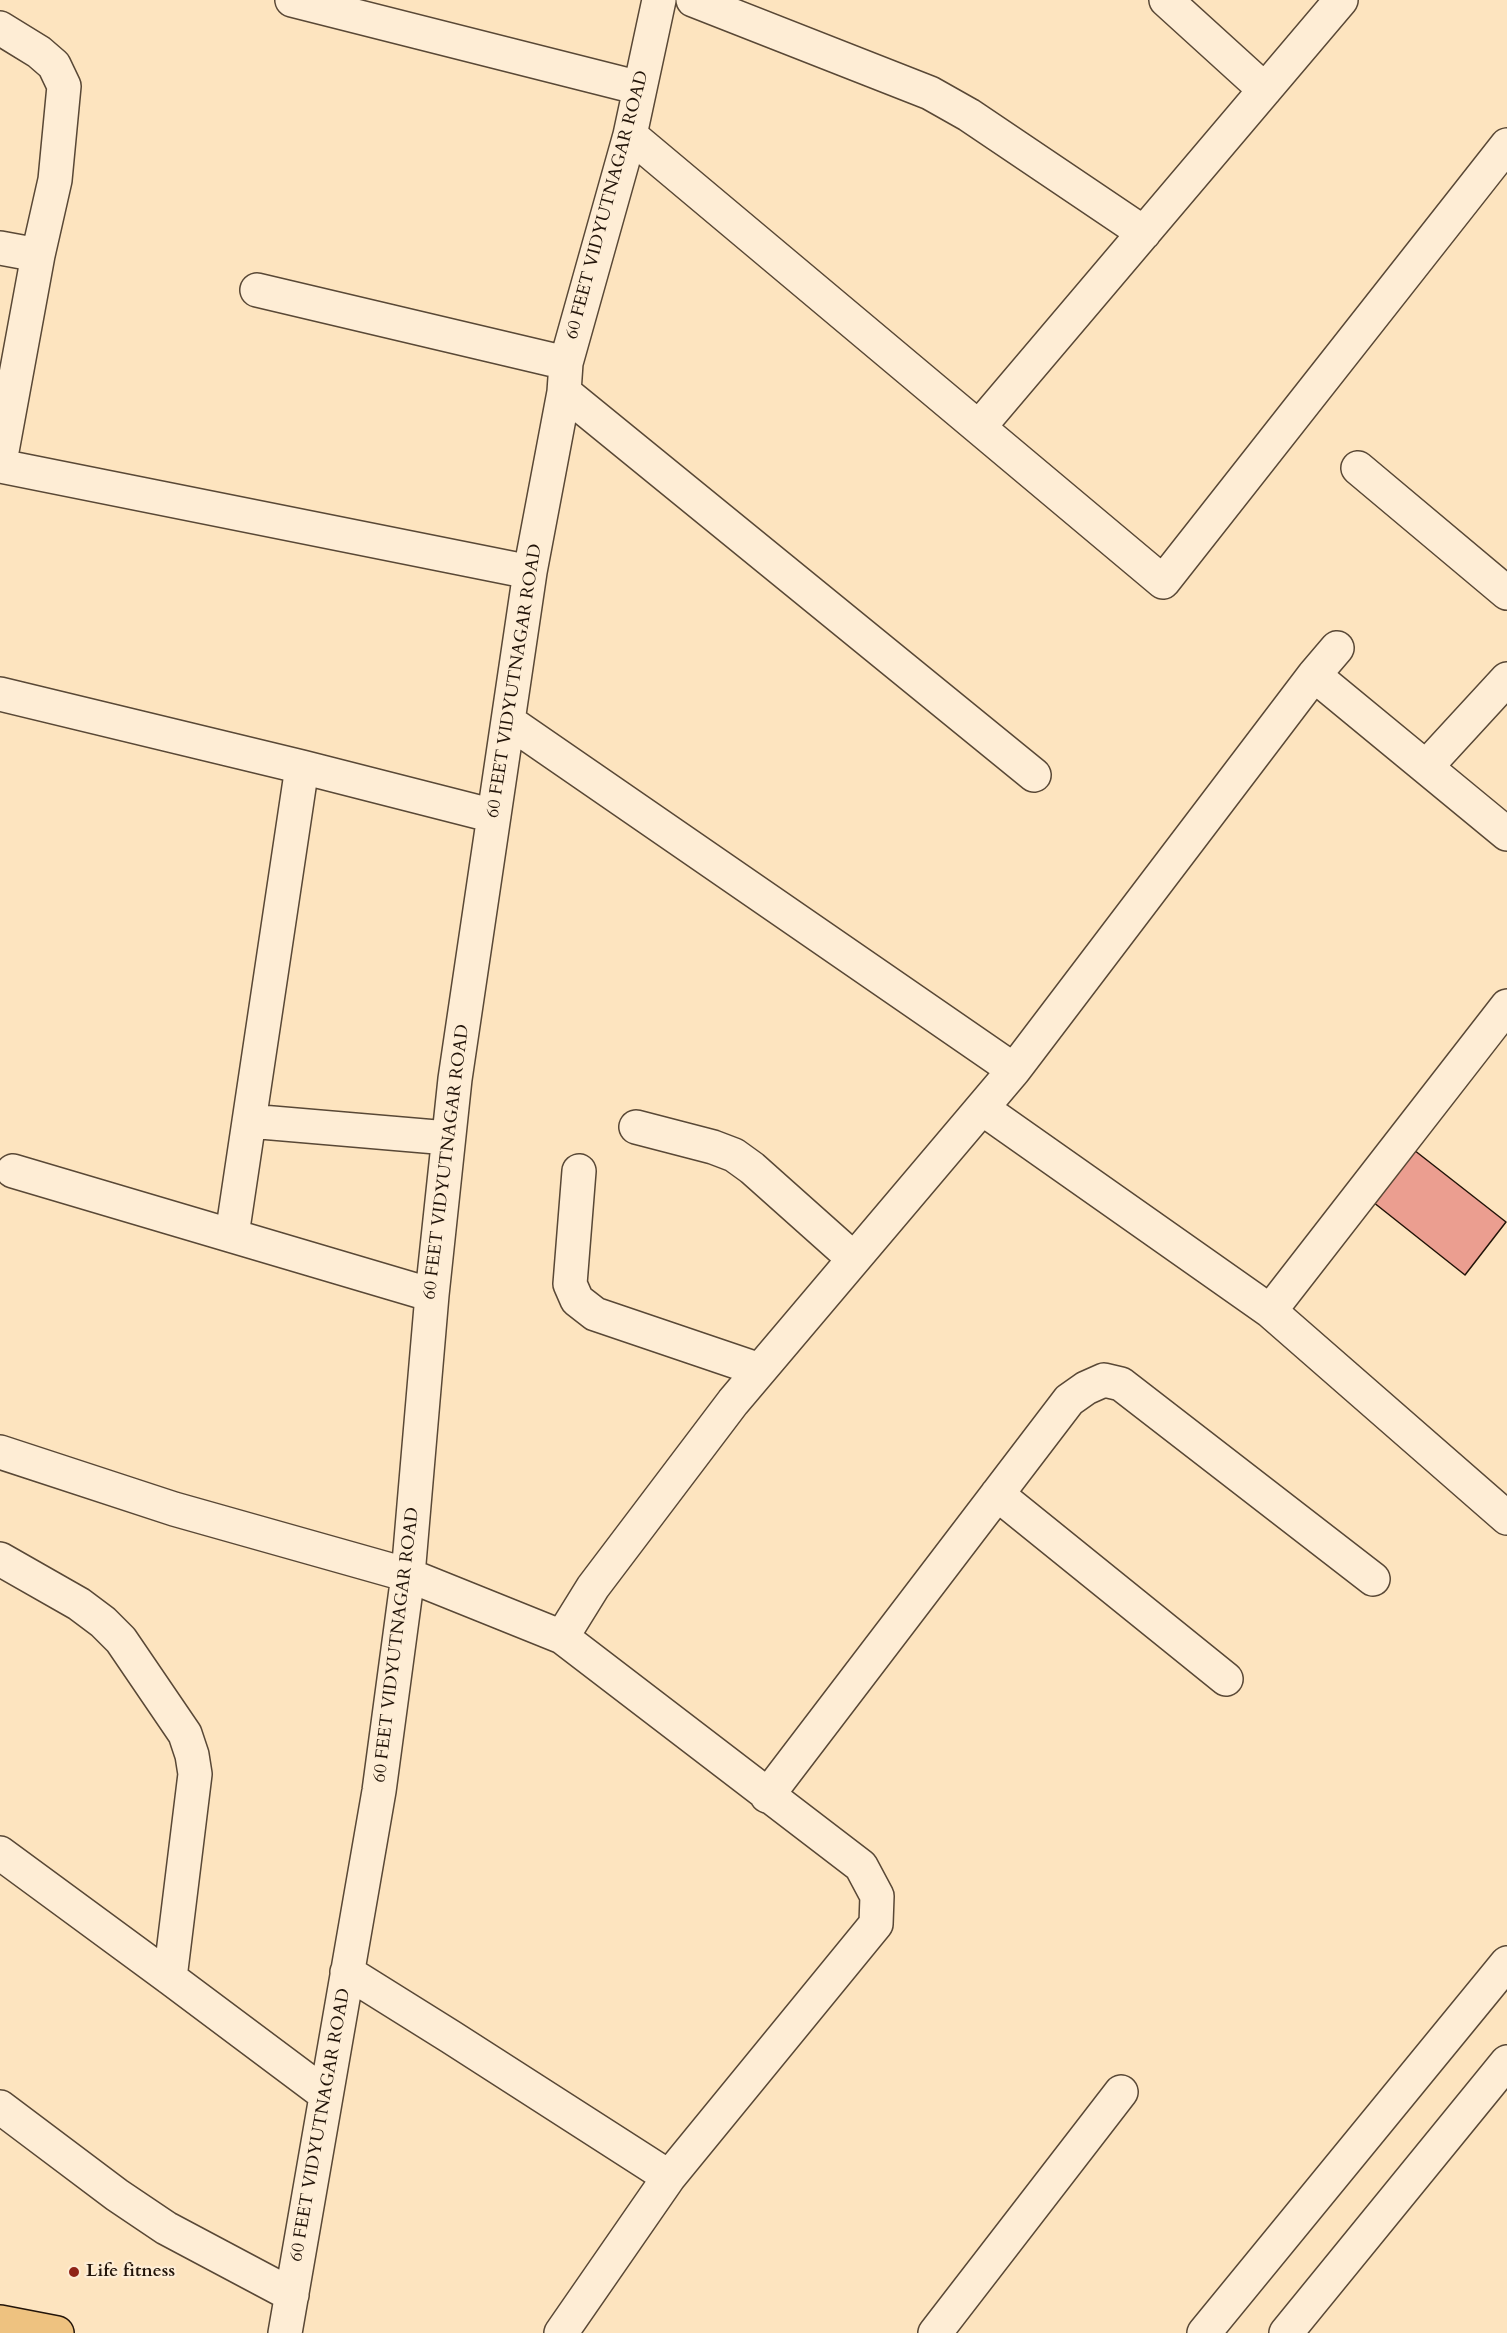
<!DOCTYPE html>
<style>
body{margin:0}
canvas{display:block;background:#fde4bf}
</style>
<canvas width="1507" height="2333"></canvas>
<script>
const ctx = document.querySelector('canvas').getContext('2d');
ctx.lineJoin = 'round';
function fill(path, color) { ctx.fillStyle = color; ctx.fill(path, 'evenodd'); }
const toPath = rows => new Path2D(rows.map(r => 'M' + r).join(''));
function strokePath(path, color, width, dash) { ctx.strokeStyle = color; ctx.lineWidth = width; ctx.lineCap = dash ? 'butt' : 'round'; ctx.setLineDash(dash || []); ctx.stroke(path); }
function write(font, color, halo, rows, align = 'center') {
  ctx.font = font + ' Cardo,serif'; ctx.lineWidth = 4.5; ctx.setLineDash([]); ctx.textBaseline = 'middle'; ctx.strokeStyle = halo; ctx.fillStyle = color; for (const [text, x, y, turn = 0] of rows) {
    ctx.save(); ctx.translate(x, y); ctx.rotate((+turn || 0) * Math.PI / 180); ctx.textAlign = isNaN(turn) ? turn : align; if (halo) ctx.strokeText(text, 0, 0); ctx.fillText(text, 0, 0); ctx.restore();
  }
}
const building = toPath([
 [1414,1150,1506,1222,1465,1275,1373,1202,1414,1150]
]);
const minor = toPath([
 [292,0,640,88],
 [693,0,930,93,969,115,1144,233],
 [1166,0,1265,90],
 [0,28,39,52,54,65,64,86,55,180,38,255,0,462],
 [630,135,1163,582,1507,145],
 [0,248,38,255],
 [257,290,566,363],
 [564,392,1034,775],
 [979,427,1341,0],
 [0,466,530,572],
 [1358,468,1507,593],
 [1314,675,1507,834],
 [0,694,302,767,494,816],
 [508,721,1014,1070],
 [1426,767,1507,679],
 [983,1109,1270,1311,1507,1518],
 [249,1121,448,1138],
 [636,1127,713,1147,734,1155,752,1168,854,1259],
 [13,1171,432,1295],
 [579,1171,570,1284,577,1300,595,1314,760,1370],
 [232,1235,302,767],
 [1270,1311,1507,1006],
 [0,1452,174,1509,408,1575,562,1637,861,1866,877,1896,876,1924,669,2177,561,2333],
 [997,1494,1226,1679],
 [0,1559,79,1604,103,1622,121,1640,185,1734,192,1755,195,1774,170,1978],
 [562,1637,593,1587,733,1402,1014,1070,1314,675,1337,648],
 [767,1796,1069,1400,1086,1388,1104,1380,1121,1384,1373,1579],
 [0,1853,170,1978,325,2094],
 [347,1972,451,2037,669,2177],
 [0,2107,117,2195,166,2228,292,2295],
 [285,2333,379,1791,408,1575,432,1295,455,1079,530,572,564,392,566,363,630,135,659,0],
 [935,2333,1121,2092],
 [1204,2333,1507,1963],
 [1286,2333,1507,2062]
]);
const major = toPath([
 [0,2322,57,2333]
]);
const markers = [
 [74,2272,6,"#8f2418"]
];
const streetNames = [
 ["60 FEET VIDYUTNAGAR ROAD",608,205,-75],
 ["60 FEET VIDYUTNAGAR ROAD",515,681,-81],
 ["60 FEET VIDYUTNAGAR ROAD",447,1162,-83],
 ["60 FEET VIDYUTNAGAR ROAD",397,1645,-83],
 ["60 FEET VIDYUTNAGAR ROAD",321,2125,-80]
];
const poiNames = [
 ["Life fitness",86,2272]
];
fill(building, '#eb9e90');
strokePath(building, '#221409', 1.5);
strokePath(minor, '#594836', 36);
strokePath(major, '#221409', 36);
strokePath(minor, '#feedd5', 33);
strokePath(major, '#eec280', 33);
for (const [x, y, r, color] of markers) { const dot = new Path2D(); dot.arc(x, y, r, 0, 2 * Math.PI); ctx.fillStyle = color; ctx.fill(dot); strokePath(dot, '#feedd5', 2); }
write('18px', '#221409', '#feedd5', streetNames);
write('bold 18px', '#221409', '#feedd5', poiNames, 'left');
</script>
